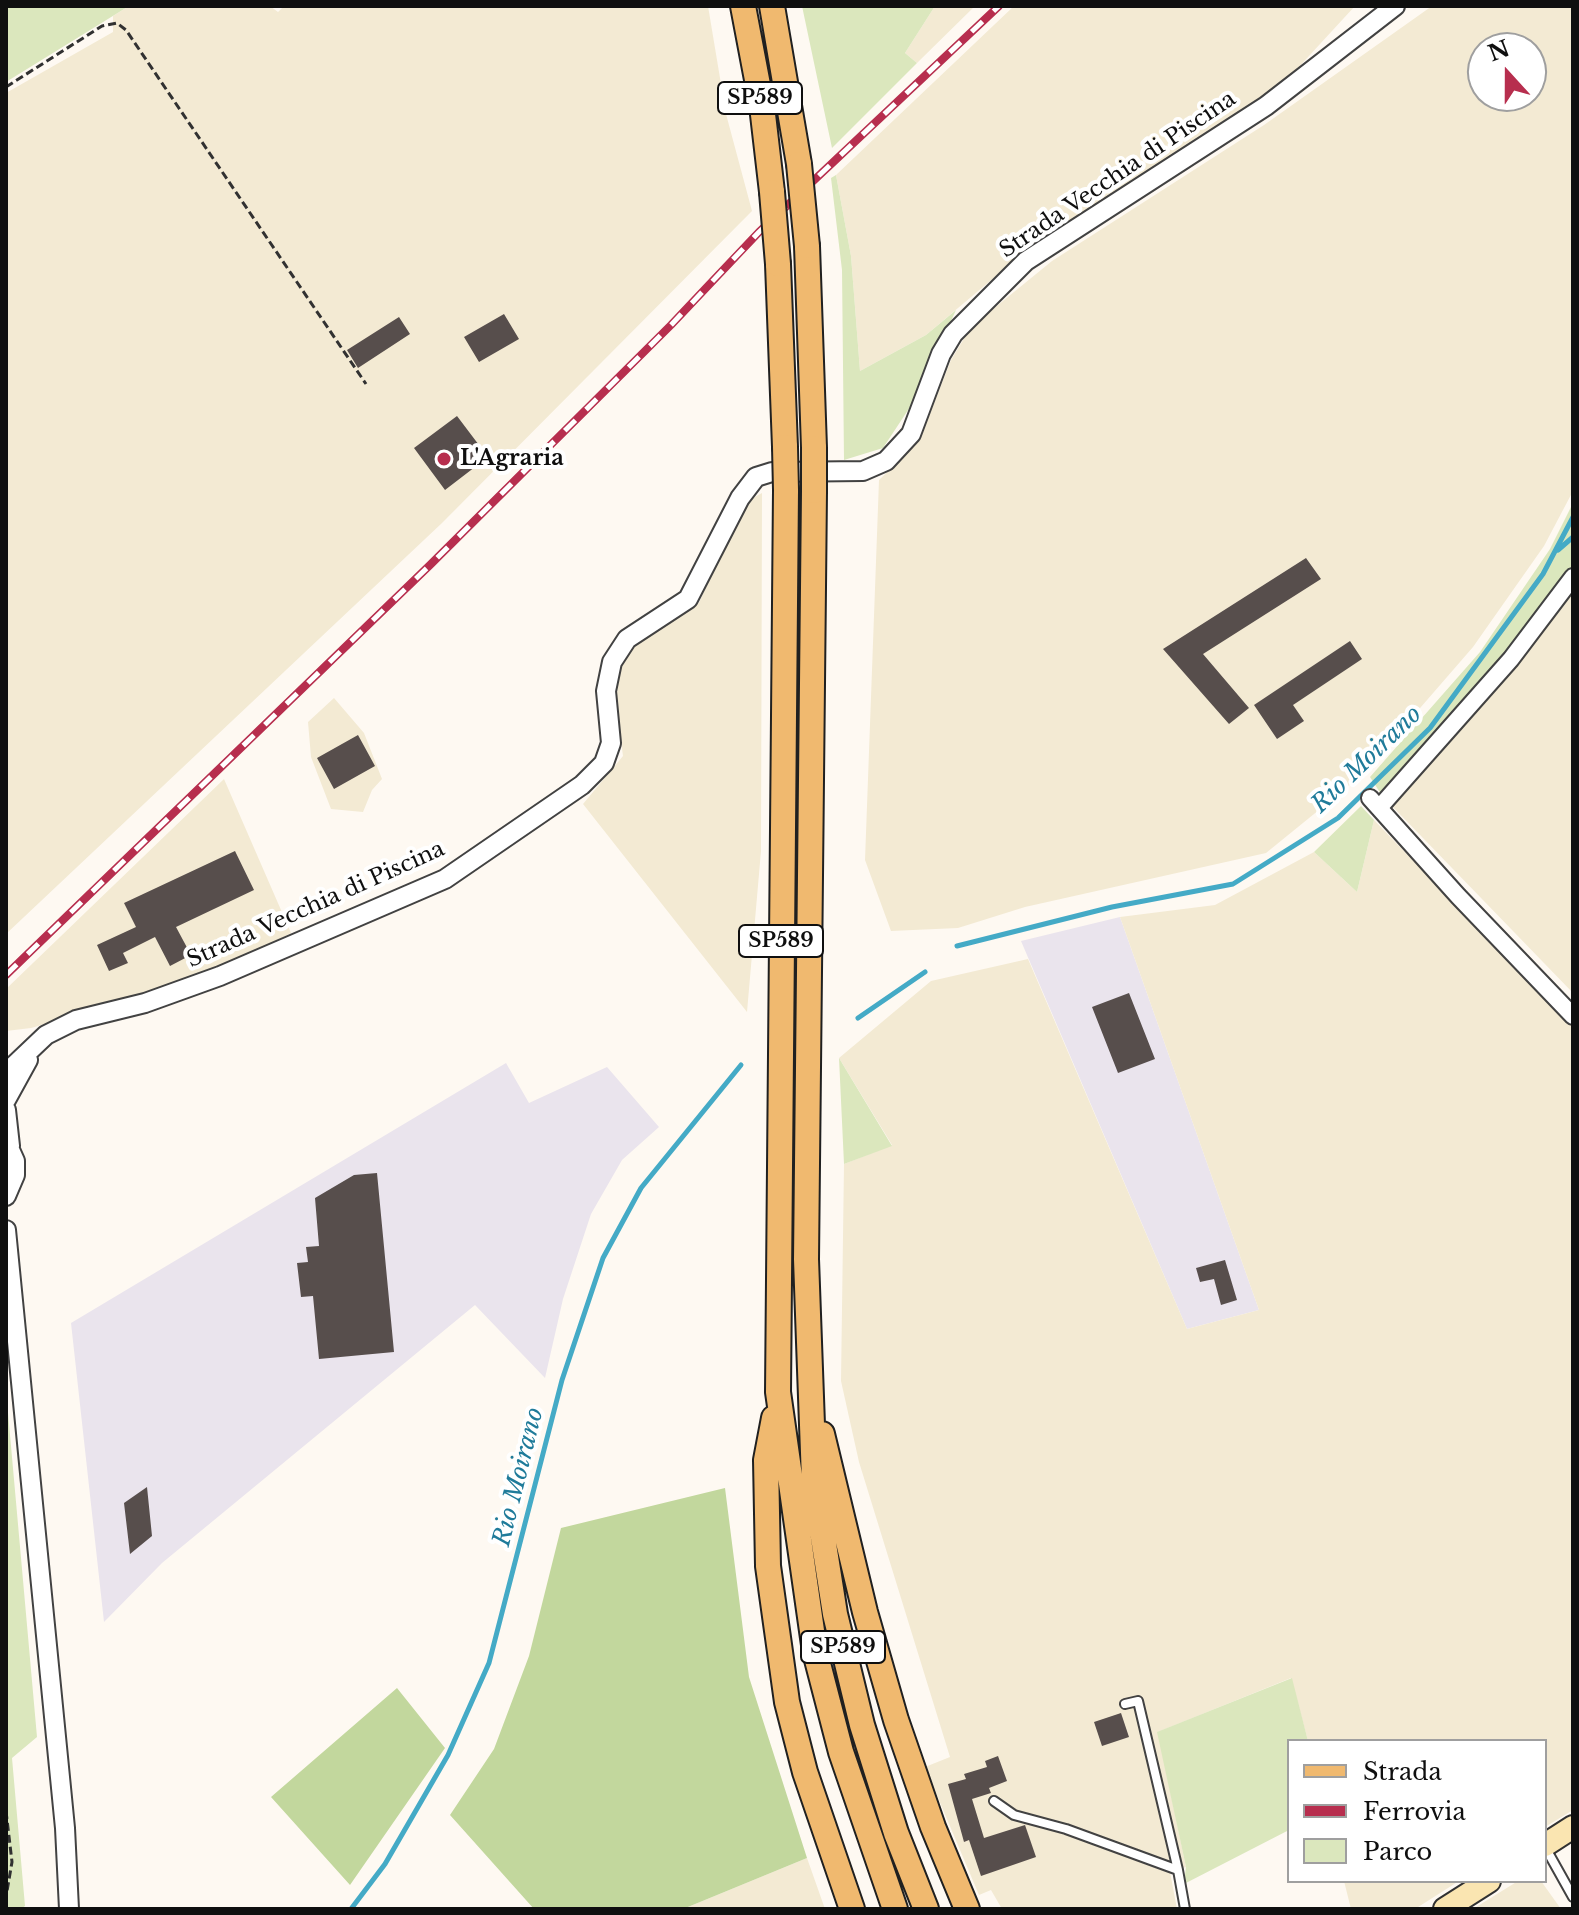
<!DOCTYPE html>
<style>
body{margin:0}
#map{position:relative;width:1579px;height:1915px;overflow:hidden;background:#fef9f2;font-family:"Libre Baskerville",serif}
canvas{display:block}
.frame{position:absolute;inset:0;border:8px solid #0f0f0f;pointer-events:none}
.legend{position:absolute;left:1287px;top:1739px;width:260px;height:144px;box-sizing:border-box;background:#fff;border:2px solid #9f9f9f;margin:0;padding:10px 14px;list-style:none;font-size:24px;color:#0f0f0f}
.legend li{display:flex;align-items:center;gap:16px;height:40px}
.legend b{width:40px;border:2px solid #9f9f9f}
.north{position:absolute;left:1467px;top:32px;width:80px;height:80px;box-sizing:border-box;background:#fff;border:2px solid #9f9f9f;border-radius:50%;rotate:339deg;font-size:22px;font-weight:700;line-height:32px;text-align:center;color:#0f0f0f}
.north::after{content:'';display:block;margin:auto;width:28px;height:36px;background:#b72e4e;clip-path:polygon(50% 0,100% 100%,50% 72%,0 100%)}
</style>
<div id="map">
<canvas width="1579" height="1915"></canvas>
<div class="frame"></div>
<ul class="legend">
<li><b style="height:10px;background:#f0b96f"></b>Strada</li>
<li><b style="height:10px;background:#b72e4e"></b>Ferrovia</li>
<li><b style="height:22px;background:#dbe7bd"></b>Parco</li>
</ul>
<div class="north">N</div>
</div>
<script>
const ctx = document.querySelector('canvas').getContext('2d');
ctx.lineJoin = 'round';
function fill(path, color) { ctx.fillStyle = color; ctx.fill(path, 'evenodd'); }
const toPath = rows => new Path2D(rows.map(r => 'M' + r).join(''));
function strokePath(path, color, width, dash) { ctx.strokeStyle = color; ctx.lineWidth = width; ctx.lineCap = dash ? 'butt' : 'round'; ctx.setLineDash(dash || []); ctx.stroke(path); }
function write(font, color, halo, rows, align = 'center') {
  ctx.font = font + ' "Libre Baskerville",serif'; ctx.lineWidth = 8; ctx.setLineDash([]); ctx.textBaseline = 'middle'; ctx.strokeStyle = halo; ctx.fillStyle = color; for (const [text, x, y, turn = 0] of rows) {
    ctx.save(); ctx.translate(x, y); ctx.rotate((+turn || 0) * Math.PI / 180); ctx.textAlign = isNaN(turn) ? turn : align; if (halo) ctx.strokeText(text, 0, 0); ctx.fillText(text, 0, 0); ctx.restore();
  }
}
const industrial = toPath([
 [1120,917,1259,1310,1187,1329,1021,941],
 [506,1063,529,1103,607,1067,659,1127,622,1160,591,1214,563,1299,545,1378,475,1305,162,1563,104,1622,71,1323]
]);
const farmland = toPath([
 [129,6,270,6,278,12,284,6,708,6,726,114,752,211,442,523,6,934,6,93,113,32,113,16],
 [935,6,975,6,917,63,905,53],
 [1014,6,1355,6,1285,82,1009,265,926,335,860,371,851,256,836,175],
 [1432,6,1573,6,1573,491,1544,546,1473,647,1362,775,1266,853,1025,907,958,928,891,931,865,860,879,480,908,452,929,416,951,360,971,327,1052,261,1264,125],
 [1483,48,1531,48,1531,96,1483,96],
 [762,493,761,851,747,1012,583,804,623,756,616,705,619,669,636,640,699,603,732,527,749,500],
 [1573,592,1573,993,1391,805],
 [334,698,364,733,382,779,372,790,363,812,331,809,311,757,308,722],
 [224,779,291,933,208,977,31,1028,6,1031,6,989],
 [1374,820,1573,1027,1573,1810,1545,1827,1545,1741,1308,1741,1291,1678,1158,1732,1186,1867,1170,1872,1177,1909,1002,1909,991,1890,979,1895,925,1767,950,1757,859,1462,841,1381,844,1164,892,1145,839,1058,931,981,1028,959,1187,1329,1259,1310,1120,917,1215,905,1314,852,1357,892],
 [807,1858,825,1909,683,1909],
 [1344,1881,1459,1881,1415,1909,1351,1909],
 [1518,1881,1541,1881,1561,1909,1473,1909]
]);
const green = toPath([
 [6,6,129,6,6,82],
 [802,6,935,6,905,53,917,63,832,148],
 [836,175,851,256,860,371,926,335,956,310,914,401,883,448,844,460,842,270,831,178],
 [1573,503,1573,567,1527,628,1381,794,1370,777,1480,652,1550,549],
 [1361,806,1374,820,1357,892,1314,852],
 [839,1058,892,1146,844,1164],
 [6,1390,37,1737,12,1758,25,1906,21,1909,6,1909],
 [1292,1678,1308,1741,1289,1741,1289,1830,1184,1884,1186,1867,1157,1732]
]);
const forest = toPath([
 [725,1488,749,1677,807,1858,683,1909,534,1909,450,1815,494,1749,529,1656,561,1528],
 [397,1688,445,1748,350,1885,271,1797]
]);
const stream = toPath([
 [1558,550,1573,537],
 [957,946,1112,907,1233,884,1338,818,1430,728,1543,574,1573,517],
 [858,1018,925,972],
 [351,1909,385,1864,448,1755,489,1663,562,1380,603,1258,641,1188,741,1065]
]);
const building = toPath([
 [504,314,519,339,479,362,464,337],
 [399,317,410,334,358,368,347,350],
 [457,416,488,457,445,490,414,448],
 [1306,558,1321,579,1203,654,1249,708,1229,724,1163,649],
 [1350,641,1362,659,1293,705,1304,721,1277,739,1254,705],
 [358,735,375,766,334,789,317,758],
 [235,851,254,890,176,927,191,955,170,966,155,937,123,953,128,963,109,971,97,945,136,927,124,903],
 [1129,993,1155,1059,1118,1073,1092,1007],
 [377,1173,394,1352,319,1359,313,1296,301,1297,297,1263,308,1262,306,1247,319,1246,315,1198,354,1175],
 [1225,1260,1237,1300,1221,1305,1214,1279,1200,1282,1196,1268],
 [147,1487,152,1536,130,1554,124,1503],
 [1121,1713,1129,1737,1102,1746,1094,1722],
 [998,1756,1007,1781,989,1788,991,1793,972,1799,984,1838,1025,1825,1036,1857,981,1876,969,1840,964,1842,948,1784,966,1779,964,1774,987,1767,985,1761]
]);
const path = toPath([
 [6,87,102,26,117,23,126,30,366,384],
 [6,1811,12,1862,6,1897]
]);
const service = toPath([
 [1125,1704,1138,1701,1178,1870],
 [994,1801,1014,1815,1066,1829,1178,1870,1185,1909],
 [1545,1847,1573,1897]
]);
const minor = toPath([
 [1370,798,1458,896,1573,1016],
 [1379,808,1511,659,1573,577]
]);
const tertiary = toPath([
 [6,1073,46,1035,76,1020,145,1003,220,976,445,879,582,785,604,763,611,743,606,691,612,662,627,639,688,599,740,498,756,477,772,472,863,471,886,461,911,434,941,354,953,334,1026,261,1266,106,1395,6],
 [6,1100,28,1060],
 [6,1110,10,1146],
 [6,1141,15,1161,15,1175,6,1196],
 [6,1230,65,1828,69,1909]
]);
const secondary = toPath([
 [1545,1845,1573,1827],
 [1445,1909,1489,1881]
]);
const primary = toPath([
 [743,6,762,106,772,192],
 [772,6,799,164],
 [807,246,814,448],
 [778,264,785,447],
 [786,490,778,1392,815,1652,841,1752,895,1909],
 [814,491,806,1259,814,1480,835,1614,862,1725,896,1833,926,1909],
 [774,1418,766,1460,768,1566,787,1702,805,1772,852,1909],
 [822,1434,865,1612,896,1720,933,1827,967,1909]
]);
const rail = toPath([
 [6,975,430,565,671,325,759,232,999,6]
]);
const primaryBridge = toPath([
 [799,164,807,246],
 [772,192,778,264],
 [785,447,786,490],
 [814,491,814,448]
]);
const markers = [
 [444,459,8,"#b72e4e"]
];
const shields = [
 [760,98,84],
 [781,941,84],
 [843,1647,84]
];
const shieldNames = [
 ["SP589",760,98],
 ["SP589",781,941],
 ["SP589",843,1647]
];
const streetNames = [
 ["Strada Vecchia di Piscina",1118,175,-34],
 ["Strada Vecchia di Piscina",316,905,-24]
];
const poiNames = [
 ["L'Agraria",460,459]
];
const waterNames = [
 ["Rio Moirano",1367,760,-44],
 ["Rio Moirano",519,1477,-76]
];
fill(industrial, '#eae4ed');
fill(farmland, '#f3ead3');
fill(green, '#dbe7bd');
fill(forest, '#c2d79d');
strokePath(stream, '#44aac6', 5);
fill(building, '#574e4c');
strokePath(service, '#424242', 12);
strokePath(minor, '#424242', 20);
strokePath(tertiary, '#424242', 22);
strokePath(secondary, '#313131', 26);
strokePath(primary, '#202020', 28);
strokePath(path, '#313131', 3, [8, 4]);
strokePath(service, '#fff', 8);
strokePath(minor, '#fff', 16);
strokePath(tertiary, '#fff', 18);
strokePath(secondary, '#fae5b1', 22);
strokePath(primary, '#f0b96f', 24);
strokePath(rail, '#b72e4e', 8);
strokePath(rail, '#fff', 5, [15]);
strokePath(primaryBridge, '#202020', 28, []);
strokePath(primaryBridge, '#f0b96f', 24);
for (const [x, y, r, color] of markers) { const dot = new Path2D(); dot.arc(x, y, r, 0, 2 * Math.PI); ctx.fillStyle = color; ctx.fill(dot); strokePath(dot, '#fff', 3); }
for (const [x, y, w] of shields) { const box = new Path2D(); box.roundRect(x - w / 2, y - 16, w, 32, 6); ctx.fillStyle = '#fff'; ctx.fill(box); strokePath(box, '#0f0f0f', 2); }
write('bold 20px', '#0f0f0f', null, shieldNames);
write('22px', '#0f0f0f', '#fff', streetNames);
write('bold 22px', '#0f0f0f', '#fff', poiNames, 'left');
write('italic 24px', '#1f7b9a', '#fff', waterNames);
</script>
